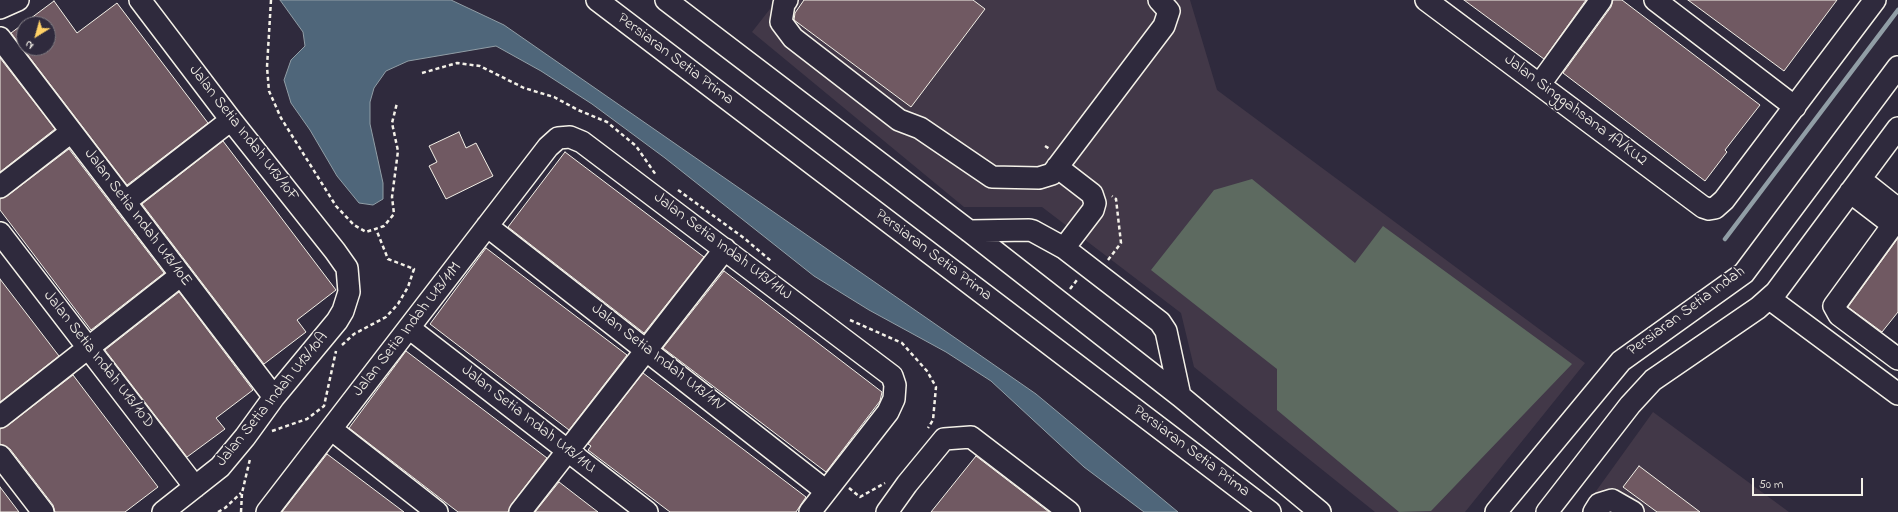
<!DOCTYPE html>
<style>
body{margin:0}
#map{position:relative;width:1898px;height:512px;overflow:hidden;background:#2f2a3d;font-family:"Indie Flower",sans-serif}
canvas{display:block}
.north{position:absolute;left:16px;top:16px;width:40px;height:40px;box-sizing:border-box;background:#2f2a3d;border:1px solid #7e7a81;border-radius:50%;rotate:217deg;font-size:11px;font-weight:700;line-height:16px;text-align:center;color:#f4f1e8}
.north::after{content:'';display:block;margin:auto;width:14px;height:18px;background:#ffd166;clip-path:polygon(50% 0,100% 100%,50% 72%,0 100%)}
.scale{position:absolute;left:1752px;top:478px;width:111px;height:18px;box-sizing:border-box;border:2px solid #f4f1e8;border-top:0;padding-left:5px;font-size:12px;line-height:14px;white-space:nowrap;color:#f4f1e8;-webkit-text-stroke:3px #2f2a3d;paint-order:stroke}
</style>
<div id="map">
<canvas width="1898" height="512"></canvas>
<div class="north">N</div>
<div class="scale">50 m</div>
</div>
<script>
const ctx = document.querySelector('canvas').getContext('2d');
ctx.lineJoin = 'round';
function fill(path, color) { ctx.fillStyle = color; ctx.fill(path, 'evenodd'); }
const toPath = rows => new Path2D(rows.map(r => 'M' + r).join(''));
function strokePath(path, color, width, dash) { ctx.strokeStyle = color; ctx.lineWidth = width; ctx.lineCap = dash ? 'butt' : 'round'; ctx.setLineDash(dash || []); ctx.stroke(path); }
function write(font, color, halo, rows, align = 'center') {
  ctx.font = font + ' "Indie Flower",sans-serif'; ctx.lineWidth = 3.5; ctx.setLineDash([]); ctx.textBaseline = 'middle'; ctx.strokeStyle = halo; ctx.fillStyle = color; for (const [text, x, y, turn = 0] of rows) {
    ctx.save(); ctx.translate(x, y); ctx.rotate((+turn || 0) * Math.PI / 180); ctx.textAlign = isNaN(turn) ? turn : align; if (halo) ctx.strokeText(text, 0, 0); ctx.fillText(text, 0, 0); ctx.restore();
  }
}
const built = toPath([
 [777,0,1190,0,1217,90,1585,363,1465,512,1375,512,1194,367,1181,313,1042,207,964,207,752,32],
 [1653,412,1789,512,1581,512]
]);
const green = toPath([
 [1252,179,1355,263,1383,226,1572,364,1431,511,1399,512,1277,410,1277,369,1151,270,1214,190]
]);
const water = toPath([
 [280,0,451,0,504,25,1036,394,1178,512,1144,512,1084,467,991,381,946,352,869,310,814,276,665,158,592,104,541,71,496,46,408,61,386,71,374,88,370,102,370,124,383,183,383,199,373,205,359,203,337,176,310,130,291,103,284,80,291,60,305,46,303,32,280,0]
]);
const stream = toPath([
 [1725,239,1898,10]
]);
const building = toPath([
 [804,0,973,0,985,9,911,107,794,20,795,13,804,0],
 [1464,0,1586,0,1544,59,1464,0],
 [1613,0,1622,0,1760,105,1725,150,1727,152,1705,181,1563,73,1611,7,1613,0],
 [1688,0,1837,0,1784,71,1688,0],
 [54,1,77,33,117,3,208,123,127,185,11,33,54,1],
 [24,24,48,24,48,48,24,48,24,24],
 [0,58,55,129,0,172,0,58],
 [459,132,466,148,476,143,493,176,446,199,429,166,437,162,429,146,459,132],
 [223,141,336,290,297,320,306,332,264,364,142,204,223,141],
 [69,149,164,273,91,330,0,210,0,199,7,196,69,149],
 [565,152,704,257,644,333,508,227,565,152],
 [1898,238,1898,312,1882,332,1848,307,1898,238],
 [486,248,627,355,569,430,430,324,486,248],
 [724,271,882,392,880,401,826,472,663,348,724,271],
 [0,279,59,356,0,402,0,279],
 [179,292,253,390,216,418,225,429,187,457,105,350,179,292],
 [406,351,547,458,511,505,508,512,458,512,349,428,406,351],
 [643,373,806,497,796,512,670,512,588,450,591,446,588,444,643,373],
 [73,375,158,487,125,512,55,512,53,505,10,449,0,444,0,429,7,426,73,375],
 [327,454,404,512,282,512,327,454],
 [976,456,1049,512,931,512,976,456],
 [1639,466,1700,512,1657,512,1623,487,1639,466],
 [559,482,598,512,535,512,559,482],
 [0,487,19,512,0,512,0,487]
]);
const path = toPath([
 [271,0,267,67,269,91,281,118,336,206,354,225,366,232,384,226,394,214,392,197,398,151,392,123,397,103],
 [422,73,457,63,480,66,524,88,554,97,578,110,607,122,636,146,656,175],
 [1045,146,1050,149],
 [678,190,744,238,771,261],
 [1108,260,1121,243,1116,199,1112,196],
 [1070,289,1077,280],
 [850,320,902,343,927,371,936,387,933,420,928,428],
 [342,345,354,334,386,317,398,304,408,287,414,269,388,259,376,229],
 [272,431,307,419,324,406,336,351],
 [849,488,860,497,885,483],
 [218,512,225,508,241,493],
 [241,512,242,493,250,459]
]);
const minor = toPath([
 [140,0,231,120,335,251,347,268,349,292,343,311,337,321,274,397,245,437,220,467,163,512],
 [597,0,1270,512],
 [666,0,969,231,1180,396,1320,512],
 [787,0,784,4,781,22,793,38,899,120,920,128,992,177,1039,178,1052,174,1164,26,1169,11,1159,0],
 [1426,0,1703,207,1709,209,1715,208,1724,200,1875,0],
 [1655,0,1795,107],
 [0,8,18,0],
 [0,38,274,397],
 [1540,84,1601,0],
 [1057,167,1092,194,1095,203,1093,210,1064,248],
 [1860,179,1898,209],
 [0,187,71,132],
 [1850,192,1893,225],
 [125,202,231,120],
 [1898,218,1834,306,1839,315,1898,359],
 [487,226,826,491],
 [969,231,1029,230,1033,231,1064,248,1160,322,1166,331,1180,396],
 [0,233,195,487],
 [1770,299,1898,394],
 [409,328,647,512],
 [0,417,181,275],
 [331,429,437,512],
 [0,456,43,512],
 [267,512,548,147,558,138,570,137,582,142,892,376,895,385,894,399,888,412,810,512],
 [520,512,725,249],
 [887,512,907,484,944,439,971,437,1069,512],
 [1496,512,1621,361,1744,273,1898,67],
 [1547,512,1630,405,1653,380,1758,308,1776,292,1898,128],
 [1594,512,1599,504,1612,500,1633,512]
]);
const streetNames = [
 ["Persiaran Setia Prima",675,60,37],
 ["Jalan Singgahsana 1A/KU2",1575,111,37],
 ["Jalan Setia Indah U13/10F",243,134,52],
 ["Jalan Setia Indah U13/10E",137,218,53],
 ["Jalan Setia Indah U13/11W",722,247,37],
 ["Persiaran Setia Prima",933,256,37],
 ["Persiaran Setia Indah",1687,312,-36],
 ["Jalan Setia Indah U13/11M",408,330,-52],
 ["Jalan Setia Indah U13/11V",657,358,38],
 ["Jalan Setia Indah U13/10D",98,360,52],
 ["Jalan Setia Indah U13/10A",273,400,-51],
 ["Jalan Setia Indah U13/11U",528,420,38],
 ["Persiaran Setia Prima",1191,452,37]
];
fill(built, '#423848');
fill(green, '#5d6a60');
fill(water, '#4f667a');
strokePath(water, '#919ea6', 1);
strokePath(stream, '#919ea6', 4.5);
fill(building, '#705962');
strokePath(building, '#f4f1e8', 1);
strokePath(minor, '#f4f1e8', 24);
strokePath(path, '#f4f1e8', 2.5, [4, 3]);
strokePath(minor, '#2f2a3d', 21);
write('16px', '#f4f1e8', '#2f2a3d', streetNames);
</script>
